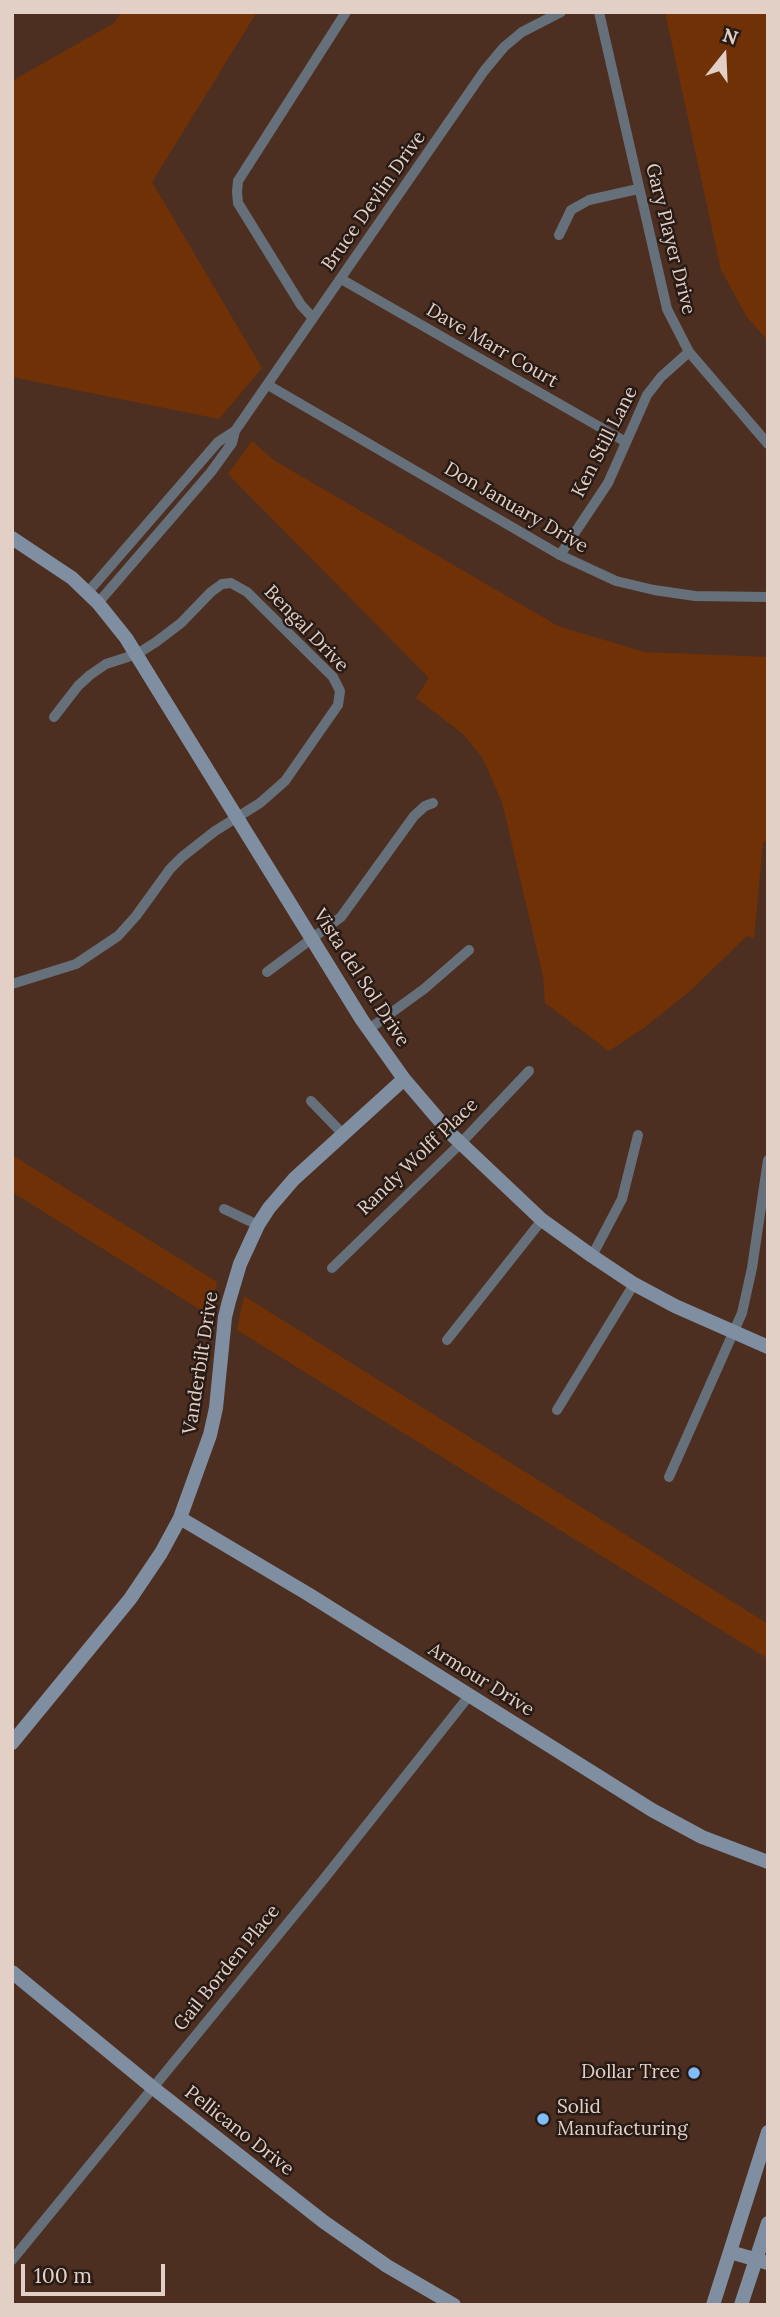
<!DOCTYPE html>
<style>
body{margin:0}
#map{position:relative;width:780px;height:2317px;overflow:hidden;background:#4c2f21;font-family:Lora,serif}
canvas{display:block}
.frame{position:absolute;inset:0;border:14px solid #e2cfc6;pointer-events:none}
.north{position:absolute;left:689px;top:21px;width:70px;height:70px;-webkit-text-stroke:5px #281b15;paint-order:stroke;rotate:18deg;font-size:19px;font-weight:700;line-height:28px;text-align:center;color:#e2cfc6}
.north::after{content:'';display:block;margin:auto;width:24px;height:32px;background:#e2cfc6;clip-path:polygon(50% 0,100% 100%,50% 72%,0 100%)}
.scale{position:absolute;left:21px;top:2264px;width:144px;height:32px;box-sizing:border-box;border:4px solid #e2cfc6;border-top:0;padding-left:9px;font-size:21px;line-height:24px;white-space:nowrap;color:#e2cfc6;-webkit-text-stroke:5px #281b15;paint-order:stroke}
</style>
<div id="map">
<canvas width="780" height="2317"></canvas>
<div class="frame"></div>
<div class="north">N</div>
<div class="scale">100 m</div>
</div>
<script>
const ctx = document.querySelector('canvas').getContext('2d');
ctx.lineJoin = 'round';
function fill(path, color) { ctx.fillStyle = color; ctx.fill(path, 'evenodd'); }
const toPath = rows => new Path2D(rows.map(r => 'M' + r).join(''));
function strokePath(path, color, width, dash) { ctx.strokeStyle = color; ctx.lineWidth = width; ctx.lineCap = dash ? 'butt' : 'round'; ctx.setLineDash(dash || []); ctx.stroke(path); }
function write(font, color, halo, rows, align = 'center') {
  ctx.font = font + ' Lora,serif'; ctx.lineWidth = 5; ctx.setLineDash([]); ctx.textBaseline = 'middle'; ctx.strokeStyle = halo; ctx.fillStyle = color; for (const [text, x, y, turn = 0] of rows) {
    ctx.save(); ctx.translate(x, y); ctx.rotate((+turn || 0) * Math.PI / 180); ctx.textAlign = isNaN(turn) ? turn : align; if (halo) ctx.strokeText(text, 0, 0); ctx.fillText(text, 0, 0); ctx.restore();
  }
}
const green = toPath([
 [121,12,257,12,152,182,262,368,219,419,12,377,12,81,114,23],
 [665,12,768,12,768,341,747,317,721,270],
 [252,441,275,461,558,626,644,652,768,657,768,840,763,842,754,938,747,936,691,990,645,1027,609,1051,545,1003,543,976,502,802,482,757,462,733,416,698,429,678,228,474],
 [12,1155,217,1282,210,1316,12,1192],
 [244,1296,768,1624,768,1659,237,1330]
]);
const street = toPath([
 [599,12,667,309,689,352,768,444],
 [559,235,571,210,589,200,638,189],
 [341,279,626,442],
 [313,318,301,305,238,203,237,192,238,181,346,12],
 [268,385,560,555,616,581,654,590,695,596,768,597],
 [560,555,608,483,647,395,661,377,689,352],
 [88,592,218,442,235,431,484,71,504,47,522,32,561,12],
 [98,603,211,472,232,443,235,431],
 [267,972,341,917,414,816,425,806,433,803],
 [12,984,76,964,118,936,136,916,170,869,182,857,215,831,260,803,285,781,338,705,340,691,333,677,247,592,231,583,222,584,211,592,181,623,156,642,137,654,106,664,90,675,78,686,54,717],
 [369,1029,424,989,469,950],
 [311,1101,343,1134],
 [224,1209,258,1225],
 [592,1256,622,1199,638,1135],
 [332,1268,460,1144,529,1071],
 [447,1340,542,1220],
 [557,1410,634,1284],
 [669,1477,742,1313,752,1268,768,1160],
 [12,2260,323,1880,469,1696]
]);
const secondary = toPath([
 [12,538,72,578,98,603,126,638,362,1020,404,1079,451,1134,542,1220,592,1256,634,1284,675,1306,768,1347],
 [180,1518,308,1594,652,1810,702,1837,768,1862],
 [12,1743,130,1599,161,1553,180,1518,210,1435,216,1408,225,1317,229,1301,240,1264,258,1225,269,1208,294,1179,404,1079],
 [12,1972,152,2087,324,2222,387,2266,454,2305],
 [730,2252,768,2263],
 [713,2305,768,2132],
 [741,2305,768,2223]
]);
const markers = [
 [694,2073,7,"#81bdfa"],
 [543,2119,7,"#81bdfa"]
];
const streetNames = [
 ["Bruce Devlin Drive",374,201,-55],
 ["Gary Player Drive",670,239,76],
 ["Dave Marr Court",492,346,30],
 ["Ken Still Lane",605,442,-63],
 ["Don January Drive",516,508,30],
 ["Bengal Drive",306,629,46],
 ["Vista del Sol Drive",361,978,57],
 ["Randy Wolff Place",418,1157,-44],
 ["Vanderbilt Drive",201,1363,-81],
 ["Armour Drive",481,1680,32],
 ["Gail Borden Place",227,1968,-51],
 ["Pellicano Drive",239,2131,38]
];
const poiNames = [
 ["Dollar Tree",680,2073],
 ["Solid",557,2108,"left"],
 ["Manufacturing",557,2130,"left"]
];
fill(green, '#713107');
strokePath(street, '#65707b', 10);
strokePath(secondary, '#7f8fa1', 14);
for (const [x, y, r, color] of markers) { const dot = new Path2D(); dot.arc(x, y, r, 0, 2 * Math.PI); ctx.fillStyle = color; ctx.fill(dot); strokePath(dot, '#281b15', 2.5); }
write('19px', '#e2cfc6', '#281b15', streetNames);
write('19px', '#e2cfc6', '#281b15', poiNames, 'right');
</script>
